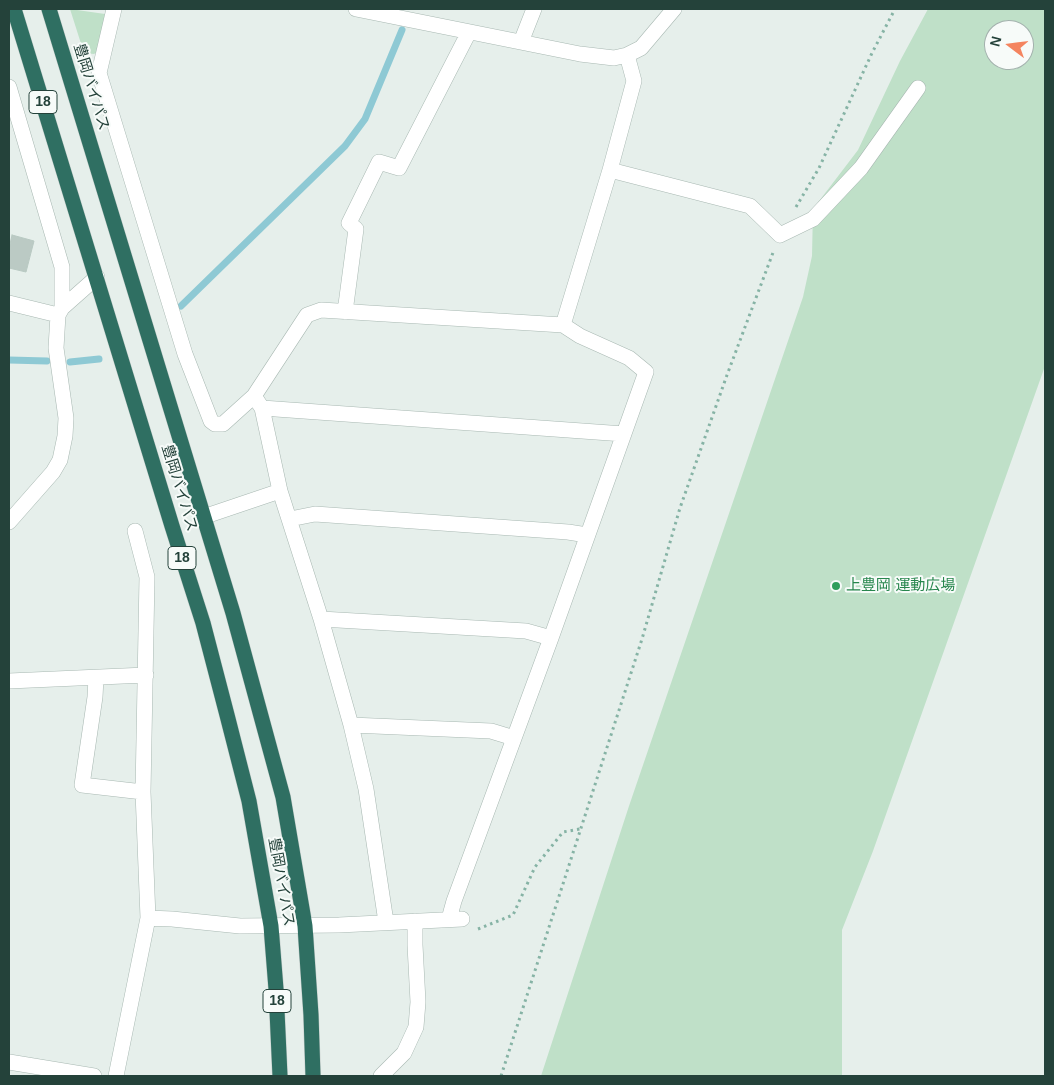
<!DOCTYPE html>
<meta charset="utf-8">
<style>
body{margin:0}
#map{position:relative;width:1054px;height:1085px;overflow:hidden;background:#e6efeb;font-family:Arial,sans-serif}
canvas{display:block}
.frame{position:absolute;inset:0;border:10px solid #24423a;pointer-events:none}
.north{position:absolute;left:984px;top:20px;width:50px;height:50px;box-sizing:border-box;background:#f7fbf9;border:1px solid #a3b1ad;border-radius:50%;rotate:285deg;font-size:14px;font-weight:700;line-height:20px;text-align:center;color:#24423a}
.north::after{content:'';display:block;margin:auto;width:18px;height:22px;background:#f4845f;clip-path:polygon(50% 0,100% 100%,50% 72%,0 100%)}
</style>
<div id="map">
<canvas width="1054" height="1085"></canvas>
<div class="frame"></div>
<div class="north">N</div>
</div>
<script>
const ctx = document.querySelector('canvas').getContext('2d');
ctx.lineJoin = 'round';
function fill(path, color) { ctx.fillStyle = color; ctx.fill(path, 'evenodd'); }
const toPath = rows => new Path2D(rows.map(r => 'M' + r).join(''));
function strokePath(path, color, width, dash) { ctx.strokeStyle = color; ctx.lineWidth = width; ctx.lineCap = dash ? 'butt' : 'round'; ctx.setLineDash(dash || []); ctx.stroke(path); }
function write(font, color, halo, rows, align = 'center') {
  ctx.font = font + ' Arial,"Noto Sans JP",sans-serif'; ctx.lineWidth = 4; ctx.setLineDash([]); ctx.textBaseline = 'middle'; ctx.strokeStyle = halo; ctx.fillStyle = color; for (const [text, x, y, turn = 0] of rows) {
    ctx.save(); ctx.translate(x, y); ctx.rotate((+turn || 0) * Math.PI / 180); ctx.textAlign = isNaN(turn) ? turn : align; if (halo) ctx.strokeText(text, 0, 0); ctx.fillText(text, 0, 0); ctx.restore();
  }
}
const green = toPath([
 [70,9,105,14,99,50,97,52,94,54,84,53],
 [928,9,1045,9,1045,366,873,851,842,930,842,1076,541,1076,629,806,803,297,812,256,813,209,858,150,900,61],
 [994,30,1024,30,1024,60,994,60]
]);
const stream = toPath([
 [181,306,345,146,365,119,402,30],
 [9,360,47,361],
 [70,362,99,359]
]);
const building = toPath([
 [12,235,34,241,26,272,9,268,9,249,12,235]
]);
const path = toPath([
 [796,207,819,168,872,53,895,9],
 [478,929,513,915,535,867,563,832,580,829],
 [501,1076,642,639,680,508,727,375,774,250]
]);
const minor = toPath([
 [114,9,99,73,185,354,211,421,215,424,223,424,254,396],
 [356,9,580,54,614,58,627,55,641,48,674,9],
 [521,42,534,9],
 [9,87,62,267,62,308],
 [610,170,750,206,780,235,813,219,861,168,918,88],
 [9,303,58,315],
 [345,312,356,229,349,223,379,162,399,168,469,32],
 [563,325,610,170,634,81,627,55],
 [262,408,624,434],
 [203,517,280,491],
 [290,519,315,514,568,532,587,535],
 [9,522,53,472,60,460,65,436,66,418,56,348,58,315,62,308,97,277],
 [321,619,526,631,551,638],
 [96,678,95,697,82,785,143,792],
 [9,681,146,675],
 [351,725,491,731,514,738],
 [148,918,172,919,240,926,339,925,462,919],
 [386,922,366,789,351,725,321,619,280,491,262,408,254,396,307,315,321,310,563,325,580,336,629,358,646,372,551,638,454,901,449,919],
 [9,1062,94,1076],
 [116,1076,148,918,143,792,147,577,135,531],
 [381,1076,404,1053,416,1027,418,1002,415,945,415,921]
]);
const highway = toPath([
 [14,9,172,526,203,623,227,715,249,801,271,926,276,989,280,1076],
 [49,9,233,613,283,797,305,926,311,1015,313,1076]
]);
const markers = [
 [836,586,5,"#2e9e5b"]
];
const shields = [
 [43,102,28],
 [182,558,28],
 [277,1001,28]
];
const shieldNames = [
 ["18",43,102],
 ["18",182,558],
 ["18",277,1001]
];
const streetNames = [
 ["豊岡バイパス",91,87,73],
 ["豊岡バイパス",179,488,73],
 ["豊岡バイパス",281,882,80]
];
const leisureNames = [
 ["上豊岡 運動広場",846,586]
];
fill(green, '#bfe0c8');
strokePath(stream, '#8ec9d4', 7);
fill(building, '#bbcac4');
strokePath(building, '#b8c9c2', 1);
strokePath(minor, '#a8b8b2', 16);
strokePath(highway, '#c2cac8', 16);
strokePath(path, '#86b3a5', 3, [2.5, 4]);
strokePath(minor, '#fff', 15);
strokePath(highway, '#2f6f62', 15);
for (const [x, y, r, color] of markers) { const dot = new Path2D(); dot.arc(x, y, r, 0, 2 * Math.PI); ctx.fillStyle = color; ctx.fill(dot); strokePath(dot, '#f7fbf9', 2); }
for (const [x, y, w] of shields) { const box = new Path2D(); box.roundRect(x - w / 2, y - 11.5, w, 23, 4); ctx.fillStyle = '#f7fbf9'; ctx.fill(box); strokePath(box, '#24423a', 1); }
write('bold 14px', '#24423a', null, shieldNames);
write('15px', '#24423a', '#f7fbf9', streetNames);
write('15px', '#27864d', '#f7fbf9', leisureNames, 'left');
</script>
